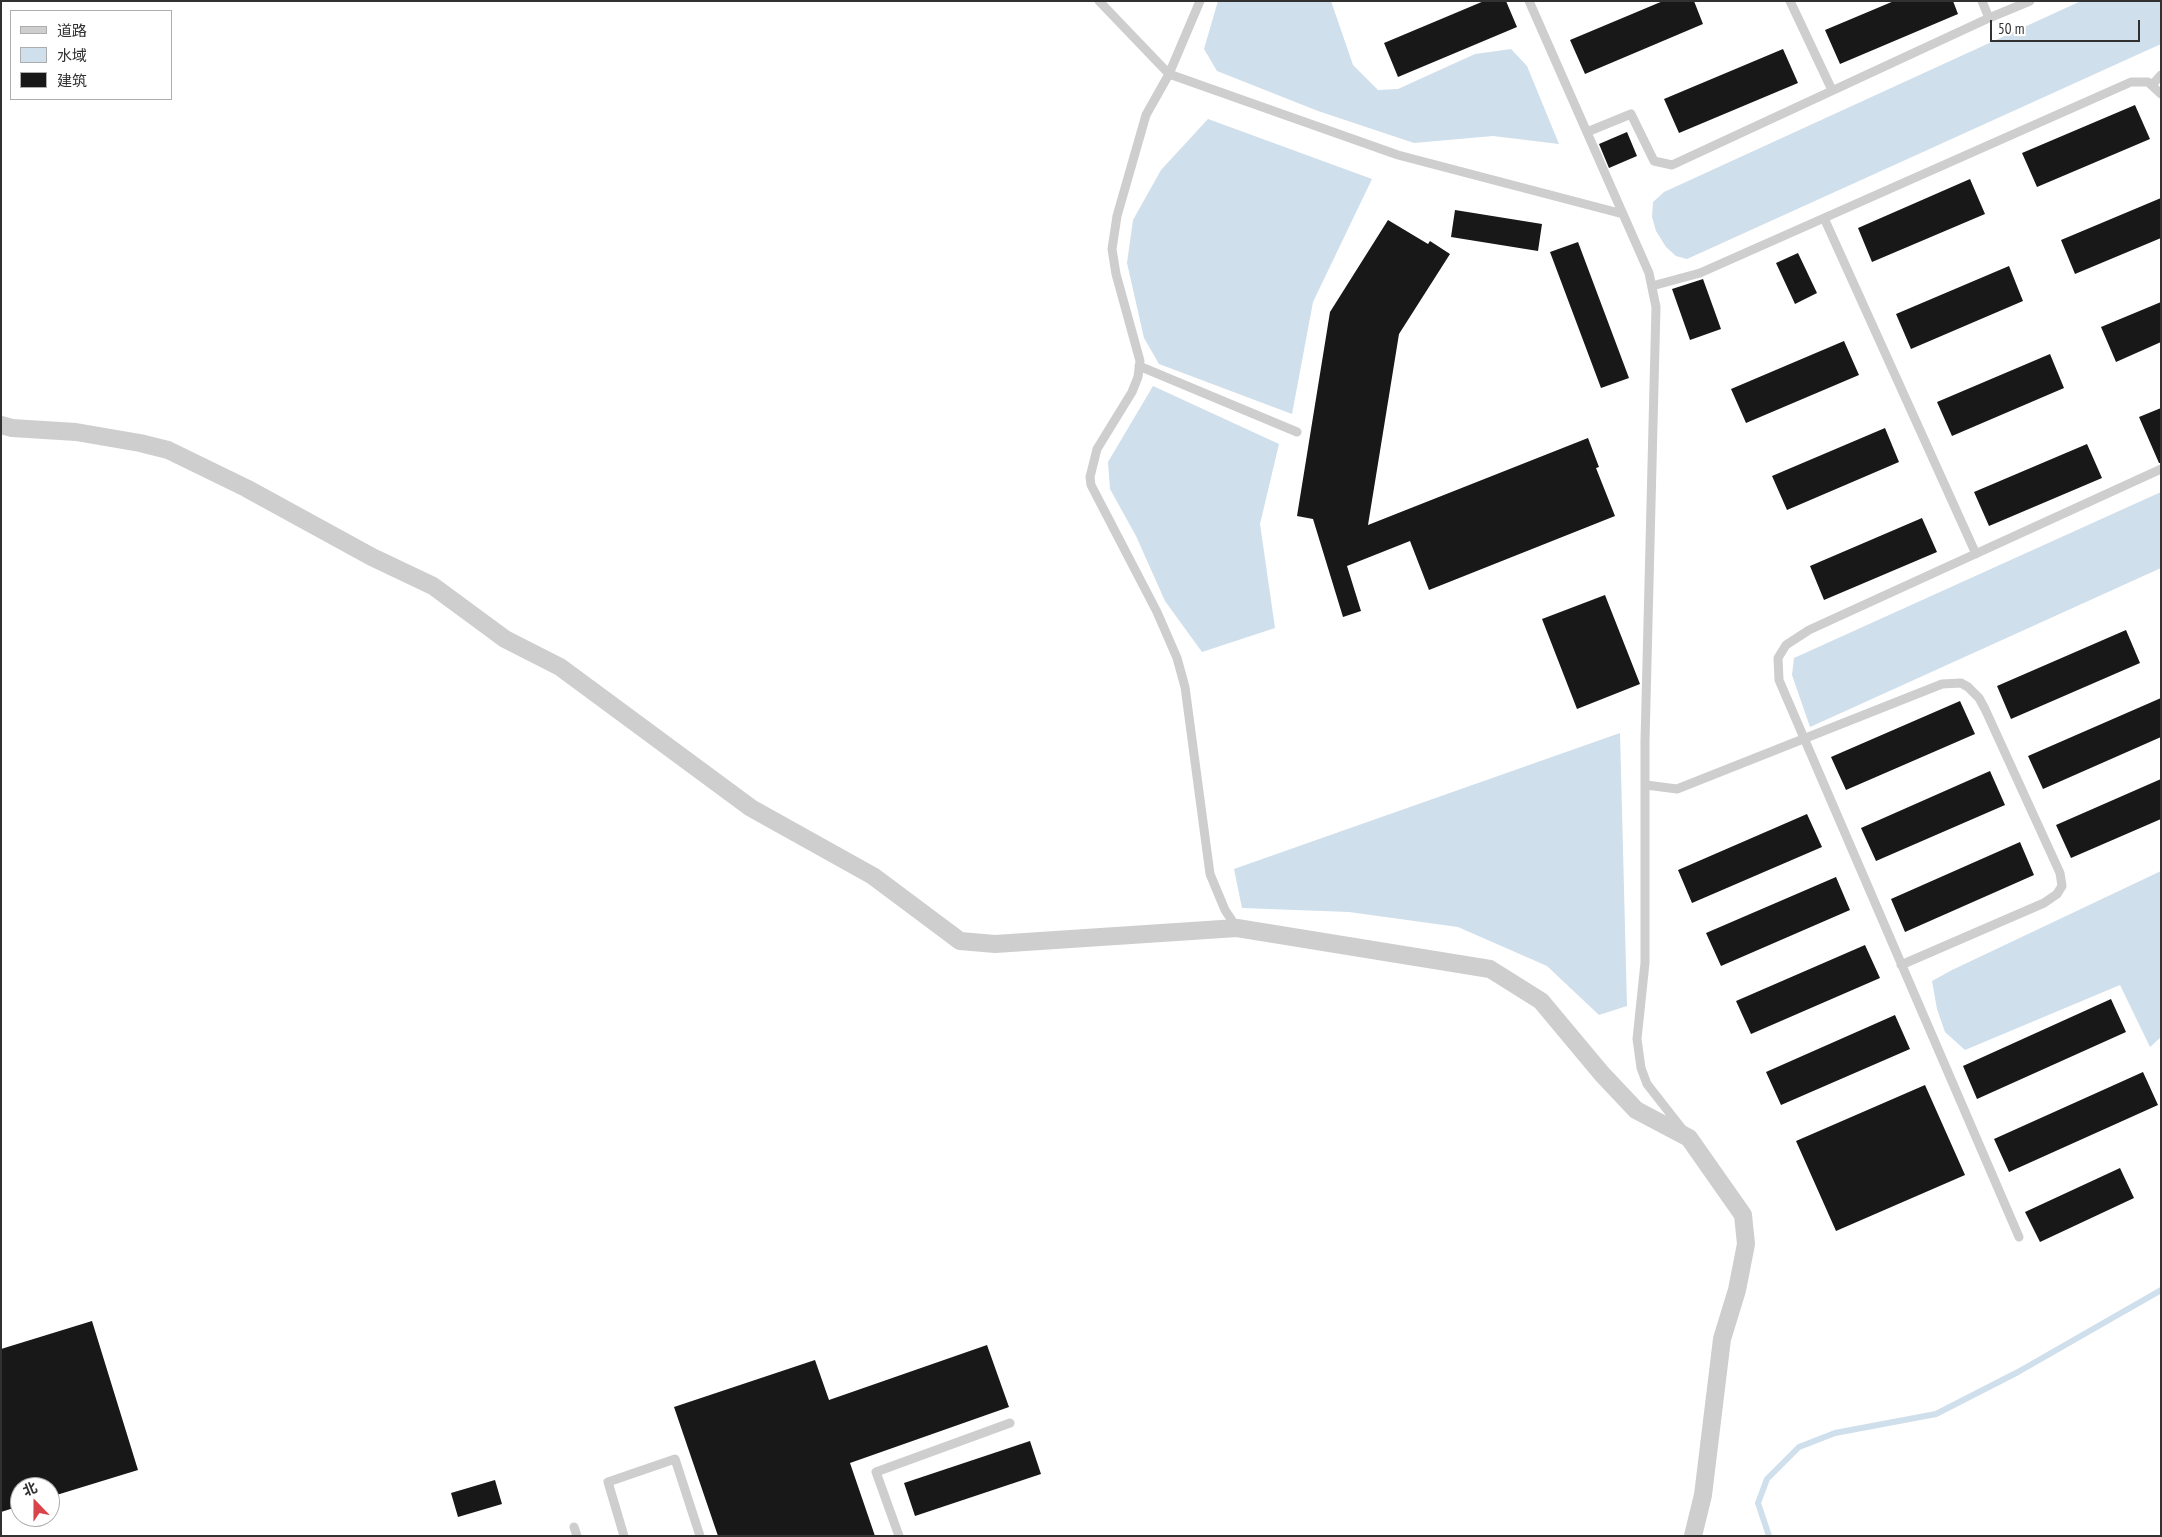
<!DOCTYPE html>
<meta charset="utf-8">
<style>
body{margin:0}
#map{position:relative;width:2162px;height:1537px;overflow:hidden;background:#fff;font-family:"PT Sans Narrow","Noto Sans SC",sans-serif}
canvas{display:block}
.frame{position:absolute;inset:0;border:2px solid #313131;pointer-events:none}
.legend{position:absolute;left:10px;top:10px;width:162px;height:90px;box-sizing:border-box;background:#fff;border:1px solid #adadad;margin:0;padding:6px 9px;list-style:none;font-size:15px;color:#313131}
.legend li{display:flex;align-items:center;gap:10px;height:25px}
.legend b{width:25px;border:1px solid #adadad}
.north{position:absolute;left:10px;top:1477px;width:50px;height:50px;box-sizing:border-box;background:#fff;border:1px solid #adadad;border-radius:50%;rotate:338deg;font-size:14px;font-weight:700;line-height:20px;text-align:center;color:#313131}
.north::after{content:'';display:block;margin:auto;width:18px;height:22px;background:#d8444a;clip-path:polygon(50% 0,100% 100%,50% 72%,0 100%)}
.scale{position:absolute;left:1990px;top:20px;width:150px;height:22px;box-sizing:border-box;border:2px solid #313131;border-top:0;padding-left:6px;font-size:15px;line-height:18px;white-space:nowrap;color:#313131;-webkit-text-stroke:4px #fff;paint-order:stroke}
</style>
<div id="map">
<canvas width="2162" height="1537"></canvas>
<div class="frame"></div>
<ul class="legend">
<li><b style="height:6px;background:#cecece"></b>道路</li>
<li><b style="height:14px;background:#cfdfeb"></b>水域</li>
<li><b style="height:14px;background:#181818"></b>建筑</li>
</ul>
<div class="north">北</div>
<div class="scale">50 m</div>
</div>
<script>
const ctx = document.querySelector('canvas').getContext('2d');
ctx.lineJoin = 'round';
function fill(path, color) { ctx.fillStyle = color; ctx.fill(path, 'evenodd'); }
const toPath = rows => new Path2D(rows.map(r => 'M' + r).join(''));
function strokePath(path, color, width, dash) { ctx.strokeStyle = color; ctx.lineWidth = width; ctx.lineCap = dash ? 'butt' : 'round'; ctx.setLineDash(dash || []); ctx.stroke(path); }
const water = toPath([
 [1218,1,1331,1,1353,65,1378,90,1398,89,1475,54,1511,49,1527,66,1559,144,1493,136,1414,143,1318,111,1217,71,1204,49],
 [2081,1,2161,1,2161,44,1687,259,1676,256,1666,247,1656,231,1652,217,1653,202,1664,192],
 [1208,119,1372,179,1313,302,1292,414,1159,364,1144,338,1127,263,1133,220,1161,170],
 [1153,386,1279,444,1260,524,1275,628,1202,652,1165,601,1136,536,1110,489,1108,462],
 [2161,492,2161,568,1810,727,1792,675,1794,658],
 [1620,733,1627,1006,1599,1015,1547,966,1458,927,1349,912,1242,908,1234,869],
 [2161,871,2161,1037,2150,1047,2120,985,1965,1050,1945,1032,1937,1009,1932,981,1952,970]
]);
const stream = toPath([
 [1769,1536,1758,1503,1767,1479,1799,1447,1835,1433,1936,1414,2018,1372,2161,1290]
]);
const building = toPath([
 [1484,1,1506,1,1517,27,1398,77,1384,43],
 [1663,1,1694,1,1703,24,1585,74,1570,40],
 [1894,1,1953,1,1958,14,1840,64,1825,30],
 [1783,49,1798,83,1679,133,1664,99],
 [2135,105,2150,139,2037,187,2022,153],
 [1627,132,1637,156,1609,168,1599,144],
 [1970,179,1985,214,1872,262,1858,228],
 [2161,198,2161,238,2075,274,2061,240],
 [1455,210,1542,224,1538,251,1451,237],
 [1388,220,1428,244,1430,241,1450,254,1399,334,1368,525,1588,438,1599,467,1596,468,1615,516,1429,590,1410,541,1347,566,1361,611,1343,617,1313,519,1297,516,1330,312],
 [1578,242,1629,378,1601,388,1550,252],
 [1798,253,1817,293,1795,304,1776,263],
 [2009,266,2023,301,1911,349,1896,314],
 [1703,279,1721,329,1690,340,1672,289],
 [2161,302,2161,342,2116,362,2101,327],
 [1844,341,1859,375,1746,423,1731,389],
 [2050,354,2064,388,1952,436,1937,402],
 [2161,408,2161,463,2159,463,2139,417],
 [1885,428,1899,462,1787,510,1772,476],
 [2087,444,2102,478,1989,526,1974,492],
 [1922,518,1937,552,1824,600,1810,566],
 [1605,595,1640,684,1577,709,1542,619],
 [2126,630,2140,663,2011,719,1997,686],
 [2161,698,2161,737,2043,789,2028,756],
 [1960,701,1975,734,1846,790,1831,757],
 [1990,771,2005,805,1876,861,1861,828],
 [2161,779,2161,819,2071,858,2056,825],
 [1807,814,1822,847,1692,903,1678,870],
 [2020,842,2034,875,1905,932,1891,899],
 [1836,877,1850,910,1721,966,1706,933],
 [1865,945,1880,978,1751,1034,1736,1001],
 [2111,999,2126,1032,1977,1099,1963,1066],
 [1895,1015,1910,1049,1781,1105,1766,1072],
 [2143,1072,2158,1105,2009,1172,1994,1139],
 [1925,1085,1965,1175,1836,1231,1796,1141],
 [2120,1168,2134,1198,2040,1242,2025,1212],
 [92,1321,138,1470,50,1497,50,1487,20,1487,20,1506,1,1512,1,1349],
 [987,1345,1009,1407,850,1463,875,1536,718,1536,674,1407,815,1360,829,1400],
 [1030,1441,1041,1474,915,1516,904,1483],
 [495,1480,502,1504,458,1517,451,1493]
]);
const lane = toPath([
 [1099,1,1169,74,1398,155,1623,214],
 [1200,1,1169,74,1146,115,1117,216,1112,249,1116,274,1140,361,1138,377,1132,392,1097,449,1090,477,1091,485,1157,612,1177,658,1185,687,1210,874,1225,910,1237,928],
 [1529,1,1649,273,1656,307,1645,741,1645,963,1637,1039,1641,1068,1647,1084,1683,1130],
 [1790,1,1832,90],
 [1989,18,2030,1],
 [2152,85,2161,75],
 [1587,132,1631,114,1654,161,1672,165,1989,18,1982,1],
 [1824,218,1976,554],
 [1652,286,1700,273,2131,82,2148,82,2161,94],
 [1139,366,1297,432],
 [1646,785,1677,789,1942,684,1961,683,1968,687,1979,698,1985,709,2060,873,2062,886,2057,894,2044,903,1901,965],
 [2019,1237,1779,680,1778,658,1786,645,1809,630,2161,469],
 [574,1527,577,1536],
 [624,1536,608,1482,675,1459,700,1536],
 [899,1536,876,1472,1010,1423]
]);
const street = toPath([
 [1,425,12,428,76,432,140,443,168,450,246,488,372,557,433,586,505,639,560,667,751,808,873,876,960,941,995,944,1237,928,1490,969,1541,1001,1602,1074,1636,1110,1689,1138,1743,1215,1746,1244,1737,1290,1722,1339,1703,1495,1693,1536]
]);
fill(water, '#cfdfeb');
strokePath(stream, '#cfdfeb', 6);
fill(building, '#181818');
strokePath(lane, '#cecece', 9);
strokePath(street, '#cecece', 18);
</script>
